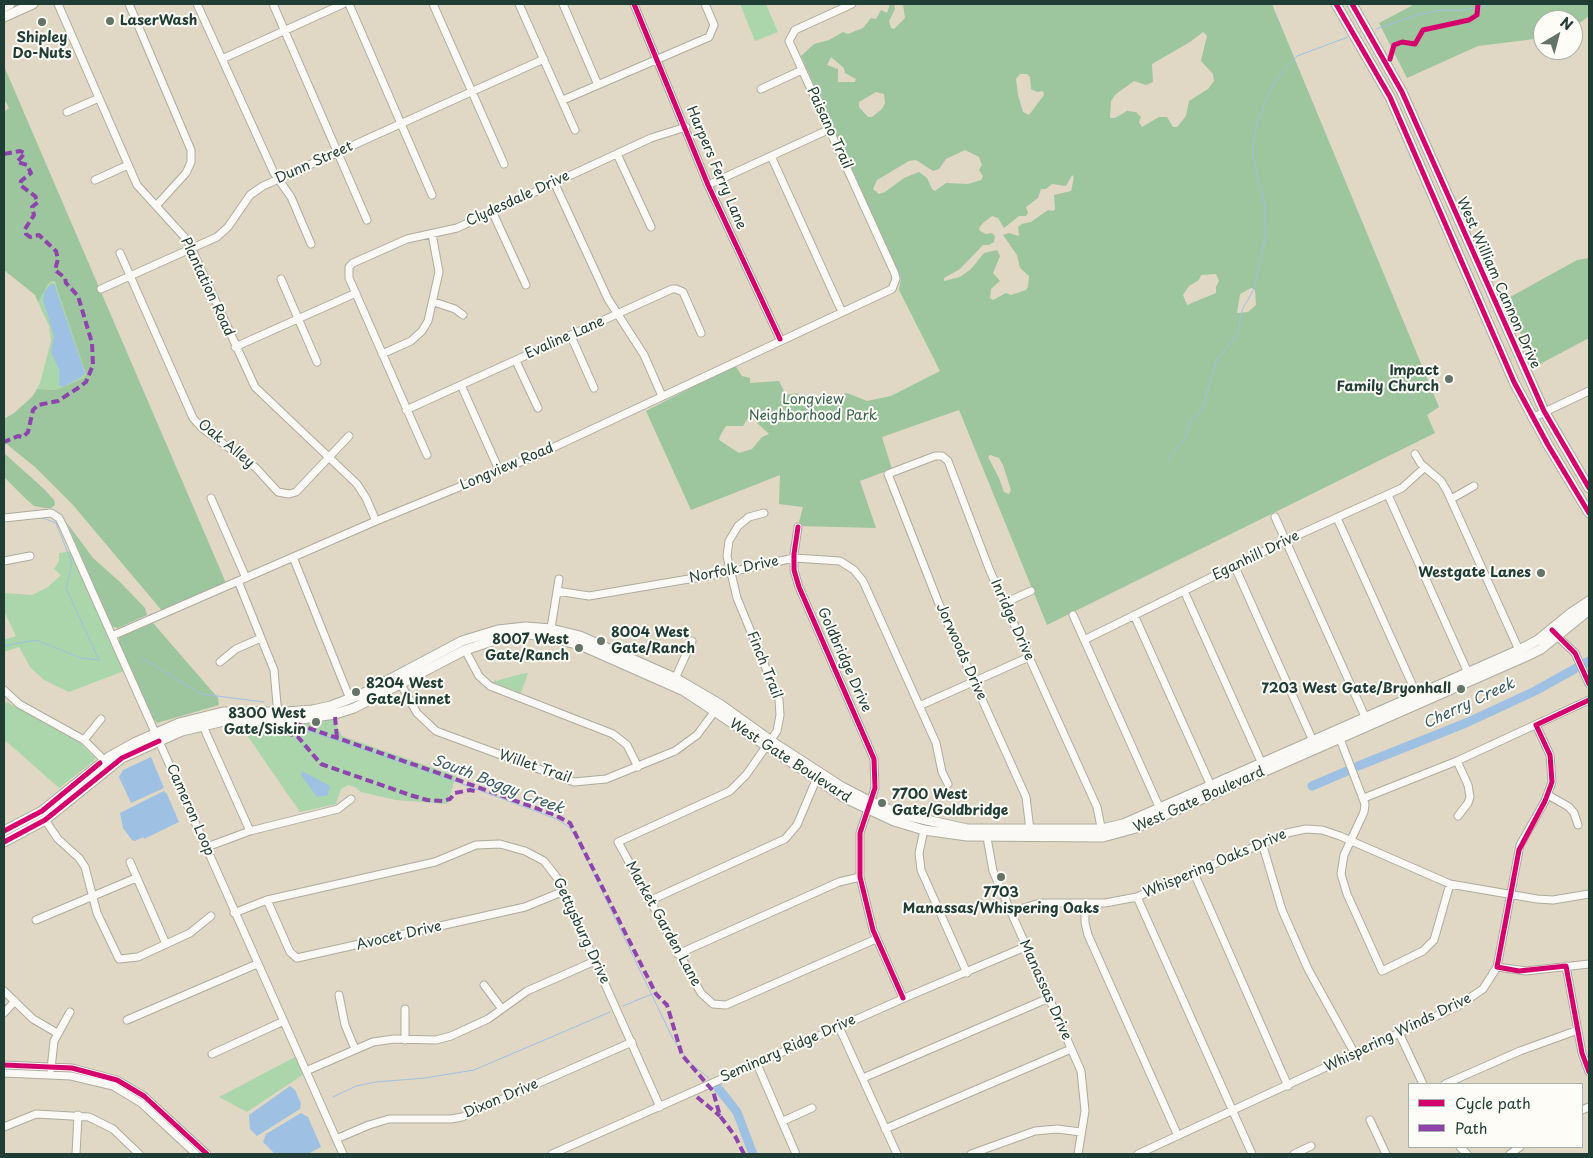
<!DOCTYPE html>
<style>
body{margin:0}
#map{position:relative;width:1593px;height:1158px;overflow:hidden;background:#e0d8c4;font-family:"Playpen Sans",sans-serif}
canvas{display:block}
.frame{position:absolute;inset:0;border:5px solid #1f3d34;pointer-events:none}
.legend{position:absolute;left:1408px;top:1083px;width:175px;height:65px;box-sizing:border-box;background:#fdfcf7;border:1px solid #a4b0a9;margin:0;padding:6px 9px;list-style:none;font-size:15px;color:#1f3d34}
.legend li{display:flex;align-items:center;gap:10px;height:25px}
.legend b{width:25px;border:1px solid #a4b0a9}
.north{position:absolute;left:1533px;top:10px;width:50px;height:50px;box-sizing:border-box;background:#fdfcf7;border:1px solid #a4b0a9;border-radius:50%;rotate:37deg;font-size:14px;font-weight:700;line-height:20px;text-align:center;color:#1f3d34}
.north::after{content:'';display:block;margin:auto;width:18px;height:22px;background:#637366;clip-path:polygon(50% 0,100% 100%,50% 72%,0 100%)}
</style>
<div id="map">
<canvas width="1593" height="1158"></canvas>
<div class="frame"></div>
<ul class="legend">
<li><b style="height:6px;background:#d6006c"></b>Cycle path</li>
<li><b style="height:6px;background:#8e44ad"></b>Path</li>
</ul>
<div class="north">N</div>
</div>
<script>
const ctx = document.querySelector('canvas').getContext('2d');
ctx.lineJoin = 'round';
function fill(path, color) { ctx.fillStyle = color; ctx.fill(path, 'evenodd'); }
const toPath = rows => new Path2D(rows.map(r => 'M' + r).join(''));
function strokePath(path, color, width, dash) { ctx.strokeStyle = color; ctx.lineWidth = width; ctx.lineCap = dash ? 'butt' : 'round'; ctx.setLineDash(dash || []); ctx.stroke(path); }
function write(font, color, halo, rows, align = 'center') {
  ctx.font = font + ' "Playpen Sans",sans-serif'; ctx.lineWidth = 4; ctx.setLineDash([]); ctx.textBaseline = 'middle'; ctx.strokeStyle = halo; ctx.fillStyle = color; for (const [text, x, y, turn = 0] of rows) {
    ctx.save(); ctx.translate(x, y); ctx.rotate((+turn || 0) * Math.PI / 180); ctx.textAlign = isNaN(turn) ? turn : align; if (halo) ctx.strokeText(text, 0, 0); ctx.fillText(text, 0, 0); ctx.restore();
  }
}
const green = toPath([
 [740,4,766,4,778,32,755,41],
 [51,281,57,285,86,374,84,378,56,390,37,389,40,383,51,341,49,326,38,302,39,297],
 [71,551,124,671,69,692,44,680,30,667,19,647,4,652,4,640,16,636,4,611,4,593,32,595,48,587,61,575,54,569,59,561,59,553],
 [528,673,521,693,492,682,521,674],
 [7,702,80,743,95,758,94,761,59,788,7,742,4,742,4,704],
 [332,718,342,736,456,776,447,804,396,800,361,792,355,787,348,785,341,789,336,804,300,812,240,725,309,724],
 [295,1057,304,1074,247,1112,219,1097]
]);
const forest = toPath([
 [890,4,894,4,895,9,889,21,891,28,894,29,905,18,903,4,1272,4,1439,407,1427,415,1435,433,1047,625,959,410,882,437,892,469,860,481,876,528,798,526,803,507,779,504,780,475,691,510,646,411,735,365,742,376,750,378,750,383,779,381,786,395,795,393,822,399,847,393,867,401,891,396,940,371,899,290,901,278,801,56,814,44,829,40,843,32,848,34,863,28,871,18,876,19,881,10,887,13],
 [1203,32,1207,36,1201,61,1213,74,1214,81,1208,89,1189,101,1186,116,1177,127,1173,127,1167,117,1159,117,1142,127,1139,122,1141,117,1136,112,1127,111,1115,118,1110,118,1111,101,1116,94,1134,81,1146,85,1153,82,1152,64,1190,42],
 [831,57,844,68,845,73,856,79,855,82,838,82,838,69,827,65],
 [1020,74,1027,74,1030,77,1031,89,1037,92,1043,91,1044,95,1029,115,1023,112,1018,95,1016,79],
 [876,92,884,94,885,103,882,109,872,117,868,117,859,107,859,102],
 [965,150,979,157,982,165,979,170,983,176,981,180,968,184,946,183,935,191,932,189,927,178,919,172,904,178,885,192,879,194,873,189,877,180,909,161,916,160,933,171,939,169,946,159],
 [1072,175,1074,177,1071,191,1054,195,1055,209,1053,211,1048,210,1031,222,1022,224,1018,227,1019,236,1009,233,1003,235,1017,255,1020,268,1029,276,1028,287,1026,290,1011,295,1006,293,993,300,990,298,991,289,1000,281,993,273,1000,256,997,250,984,253,971,269,960,277,944,281,944,278,960,269,983,245,989,245,994,242,995,236,992,233,986,234,980,231,979,228,983,223,992,216,998,218,1004,228,1019,216,1026,216,1028,213,1026,207,1038,198,1041,189,1046,189,1052,184,1066,186],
 [1216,274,1219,281,1216,287,1216,293,1187,305,1183,295,1189,286,1199,280,1201,275],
 [1251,288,1255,290,1256,305,1248,312,1237,313,1240,294],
 [748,418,753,419,769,434,762,437,752,449,739,453,719,440,720,436,726,426,743,426],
 [990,455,999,458,1003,465,1011,490,1009,494,1004,492,999,478,988,457],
 [1415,4,1589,4,1589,16,1573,28,1573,20,1543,20,1543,38,1478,46,1407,78,1379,23],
 [4,66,226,583,163,612,73,505,35,467,4,442,4,419,14,413,32,397,37,389,56,390,84,378,86,374,55,282,51,281,48,284,38,302,35,295,4,270,4,112,9,108,4,99],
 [1589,258,1589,338,1538,365,1503,301,1577,260],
 [4,453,44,489,54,500,55,505,51,508,45,508,34,506,26,499,4,477],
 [67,523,93,558,120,582,145,608,147,615,118,628,111,626],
 [153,623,218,698,219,705,157,723,150,714,119,644,119,638,124,634]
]);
const water = toPath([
 [54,284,85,373,80,378,63,387,59,385,59,370,51,352,54,336,43,300,45,291,50,285],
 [151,757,164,788,131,803,119,777,123,770],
 [302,771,330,786,328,795,317,797,301,775],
 [164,791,167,794,179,822,144,839,143,837,135,841,132,840,123,828,120,813],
 [290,1086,295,1090,301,1103,300,1109,257,1136,250,1129,249,1115],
 [301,1113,308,1117,321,1147,308,1154,275,1154,263,1142,266,1134]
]);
const stream = toPath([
 [1376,29,1417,15,1440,10,1465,10,1492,4,1511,4],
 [1168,461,1187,435,1189,423,1202,409,1217,359,1238,334,1242,310,1254,289,1266,234,1265,207,1252,153,1256,127,1266,100,1275,81,1297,56,1348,37],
 [4,646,36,640,81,658,99,660,66,588,72,563,56,523,40,517],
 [142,658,201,694,264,702],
 [284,727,313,732,449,779,554,818,568,826,576,837,673,1039,689,1062,709,1078],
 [623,1006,652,994],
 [333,1097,356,1086,376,1082,425,1078,474,1070,610,1012]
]);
const river = toPath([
 [1358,766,1466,723,1535,691,1589,661],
 [1312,786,1347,771],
 [718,1088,737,1112,753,1154]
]);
const minor = toPath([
 [58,4,137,185,188,241,255,387,357,484,366,498,376,521],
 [129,4,191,150,191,162,186,173,156,206],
 [197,4,274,173,291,197,311,244],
 [273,4,367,220],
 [349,4,432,195],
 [433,4,504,164],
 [519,4,575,130],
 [563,4,598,85],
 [634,4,708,185,780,339],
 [222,59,343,4],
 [761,89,802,70],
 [563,100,709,37,714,25,705,4],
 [67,112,99,98],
 [617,154,651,227],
 [771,156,842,312],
 [95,180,128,165],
 [554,182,608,299,644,355,662,396],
 [708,185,830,129],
 [492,211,526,285],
 [120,253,193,418,202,428,256,468,278,492,289,494,296,492,349,436],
 [281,279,317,362],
 [101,289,217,237,228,227,250,195,263,186,544,59],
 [434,302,455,309,463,315],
 [571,336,594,388],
 [235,347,356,293],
 [382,354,411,341,422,331,428,321,439,272,432,234],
 [516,361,538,408],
 [461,385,499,470],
 [406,410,672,289,676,289,683,292,701,333],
 [1532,418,1589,391],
 [1415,454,1421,464,1441,481,1447,491,1519,650],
 [427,455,349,278,349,267,353,263,407,239,457,228,651,138,686,127],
 [1388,495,1469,675],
 [211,498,246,578],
 [1451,499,1474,486],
 [764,513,749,517,738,526,729,541,727,556,737,598,779,700,780,715,777,731,746,775,730,791,618,842,701,993,713,1004,726,1005,876,939],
 [1275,517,1367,721],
 [4,518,51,513,59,518,63,526,343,1154],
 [1337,518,1417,695],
 [798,527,794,554,794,570,799,587,874,759,875,788,860,833,860,877,873,930,903,998],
 [293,557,350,699],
 [4,561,30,556],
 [1235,567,1313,741],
 [238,581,274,670,278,716],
 [557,591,589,596,730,572,794,558,840,561,854,570,863,581,936,743,942,772,948,784],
 [1184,591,1263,766],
 [1004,603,1031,591],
 [1073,615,1161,811],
 [1134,615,1211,786],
 [550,634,559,579],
 [1555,634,1575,653,1589,684],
 [112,636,376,521,535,456,892,289,896,279,895,274,789,41,795,30,852,4],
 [1084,640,1285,541,1402,488,1424,468],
 [465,650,479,676,490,686,613,734,627,745,638,767],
 [220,662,236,649,261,638],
 [399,681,417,713,436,731,574,782,606,779,675,751,697,735,715,711],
 [674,681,692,641],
 [4,690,19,704,84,740,104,760],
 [919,706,1029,657],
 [202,724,250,831],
 [1340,739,1365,804,1364,812,1344,855,1341,874,1347,894,1382,971,1423,951,1434,940,1450,884],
 [84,740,101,719],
 [1457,761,1468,785,1470,797,1468,803,1458,816],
 [1548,795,1569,807,1574,813,1578,825],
 [1364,798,1457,761,1589,700],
 [45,820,58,839,79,858,85,867,97,913,119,959,138,957,190,933,211,916],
 [924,830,919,853,921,870,967,973],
 [1030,830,1026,797,939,604,888,474,935,456,942,456,948,461,990,571,1097,807,1102,832],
 [986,832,993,871,1081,1071,1085,1111,1078,1154],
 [1262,843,1282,910,1308,969,1355,1054],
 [207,847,250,831,338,809,351,799],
 [130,862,166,944],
 [1194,873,1288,1086],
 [1137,897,1252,1154],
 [267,900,290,952,297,958,525,907,564,891],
 [649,901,785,839,797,825,816,780],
 [1085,903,1085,923,1088,935,1178,1136],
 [1010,912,1040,903,1105,903,1137,897,1287,833,1306,829,1322,830,1340,836,1450,884,1537,899,1553,900,1589,894],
 [234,913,267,900,435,862,476,845,500,844,525,851,544,861,558,879,660,1107],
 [36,920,136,878],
 [678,954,839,882,860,877],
 [1566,966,1582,1053,1589,1072],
 [1497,967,1526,971,1589,964],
 [484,985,502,1009],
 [4,991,33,1019,57,1033],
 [339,995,345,1025,355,1049],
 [4,1013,15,1001],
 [127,1020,257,964],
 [839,1027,897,1154],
 [1399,1033,1423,1084],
 [405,1040,405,1009],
 [212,1054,284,1021],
 [757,1064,796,1154],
 [4,1065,72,1068,117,1080,144,1096,207,1154],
 [51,1069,54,1041,70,1012],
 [306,1071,373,1042,394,1039,436,1040,451,1036,488,1019,527,991,595,961],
 [4,1073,71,1076,113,1086,141,1103,196,1154],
 [863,1078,1049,998],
 [1445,1084,1520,1051,1578,1030],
 [1582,1110,1589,1107],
 [1370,1120,1386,1154],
 [783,1121,812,1108],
 [4,1127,36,1114,89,1117,113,1129,139,1154],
 [885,1129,1071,1049],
 [336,1139,369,1125,389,1119,451,1119,462,1117,632,1042],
 [1460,1147,1467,1154],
 [76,1154,78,1115],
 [552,1154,909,996,1025,947],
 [971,1154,1035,1131,1057,1129,1081,1132],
 [1138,1154,1458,1006,1483,989,1497,967,1520,845,1545,801,1552,782,1550,755,1536,725],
 [1294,1154,1311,1146],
 [1510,1154,1520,1147]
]);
const major = toPath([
 [1336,4,1390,97,1514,382,1548,445,1589,513],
 [1352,4,1402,92,1544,411,1589,488],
 [4,7,10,4],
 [4,17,33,4],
 [4,831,42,811,109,757,136,742,179,723,223,712,286,712,313,710,331,706,362,694,462,641,498,630,526,627,551,629,580,636,675,678,721,705,771,741,842,787,871,802,900,814,967,829,1102,829,1123,824,1519,650,1538,640,1571,613,1589,601],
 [4,842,45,820,122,758,182,731,228,720,288,721,335,714,354,708,465,650,507,636,528,634,550,637,580,645,684,691,845,798,894,821,924,830,967,836,1103,837,1136,828,1527,656,1541,649,1589,610]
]);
const quiet = toPath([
 [4,154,20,151,25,153,17,162,27,165,31,173,21,181,20,185,35,196,38,202,32,207,34,215,25,229,26,234,30,237,39,235,56,251,58,259,55,270,65,278,66,283,78,296,92,343,93,365,86,382,78,388,58,401,38,405,33,410,28,432,23,437,18,436,4,442],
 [335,717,337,738],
 [263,724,298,737,321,764,410,795,427,800,443,801,450,799,455,793,470,790,478,792],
 [297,724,444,775,555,815,570,823,656,994,667,1005,682,1055,713,1091,720,1116,735,1136,744,1154],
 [697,1097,720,1116]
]);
const cycleway = toPath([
 [634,4,708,185,780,339],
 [1336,4,1390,97,1514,382,1548,445,1589,513],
 [1352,4,1402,92,1544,411,1589,488],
 [1390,59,1394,45,1402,42,1415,44,1423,30,1469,20,1477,15,1478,4],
 [798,527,794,554,794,570,799,587,874,759,875,788,860,833,860,877,873,930,903,998],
 [1552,630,1575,653,1589,684],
 [1589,700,1536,725,1550,755,1552,782,1545,801,1519,850,1497,967,1519,971,1566,966,1582,1053,1589,1072],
 [4,831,42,811,100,763],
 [4,842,45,820,122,758,159,741],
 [4,1065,72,1068,117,1080,144,1096,207,1154]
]);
const markers = [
 [110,21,5,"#637366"],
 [42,22,5,"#637366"],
 [1449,379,5,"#637366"],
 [1541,573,5,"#637366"],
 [601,641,5,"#637366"],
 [579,648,5,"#637366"],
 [1461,689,5,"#637366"],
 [356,692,5,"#637366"],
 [316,722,5,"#637366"],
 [882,803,5,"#637366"],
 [1001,877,5,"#637366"]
];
const poiNames = [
 ["LaserWash",120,21,"left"],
 ["Shipley",42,38,"center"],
 ["Do-Nuts",42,54,"center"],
 ["Impact",1439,371],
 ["Family Church",1439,387],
 ["Westgate Lanes",1531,573],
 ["8004 West",611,633,"left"],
 ["Gate/Ranch",611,649,"left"],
 ["8007 West",569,640],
 ["Gate/Ranch",569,656],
 ["8204 West",366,684,"left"],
 ["Gate/Linnet",366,700,"left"],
 ["7203 West Gate/Bryonhall",1451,689],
 ["8300 West",306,714],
 ["Gate/Siskin",306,730],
 ["7700 West",892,795,"left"],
 ["Gate/Goldbridge",892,811,"left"],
 ["7703",1001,893,"center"],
 ["Manassas/Whispering Oaks",1001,909,"center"]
];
const streetNames = [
 ["Paisano Trail",829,128,65],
 ["Dunn Street",314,163,-24],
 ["Harpers Ferry Lane",716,168,67],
 ["Clydesdale Drive",518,199,-25],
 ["West William Cannon Drive",1498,283,66],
 ["Plantation Road",207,287,65],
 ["Evaline Lane",565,338,-24],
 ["Oak Alley",226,444,39],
 ["Longview Road",507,467,-23],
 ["Eganhill Drive",1256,556,-26],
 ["Norfolk Drive",734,570,-11],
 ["Inridge Drive",1012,620,66],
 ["Jorwoods Drive",961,652,66],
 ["Goldbridge Drive",844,660,66],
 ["Finch Trail",764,665,68],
 ["West Gate Boulevard",790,761,33],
 ["Willet Trail",535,767,19],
 ["West Gate Boulevard",1199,800,-24],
 ["Cameron Loop",190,810,66],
 ["Whispering Oaks Drive",1215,864,-23],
 ["Market Garden Lane",663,924,61],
 ["Gettysburg Drive",581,931,65],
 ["Avocet Drive",399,936,-13],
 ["Manassas Drive",1045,990,66],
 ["Whispering Winds Drive",1398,1033,-26],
 ["Seminary Ridge Drive",788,1049,-24],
 ["Dixon Drive",501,1099,-23]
];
const parkNames = [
 ["Longview",813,400],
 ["Neighborhood Park",813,416]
];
const waterNames = [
 ["Cherry Creek",1469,704,-25],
 ["South Boggy Creek",498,785,21]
];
fill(green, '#abd5ab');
fill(forest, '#9dc59e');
fill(water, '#9ec1e3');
strokePath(stream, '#9ec1e3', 1);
strokePath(river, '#9ec1e3', 9);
strokePath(minor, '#adab9d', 9);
strokePath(major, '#adab9d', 11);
strokePath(minor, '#faf9f6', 7);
strokePath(major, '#faf9f6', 9);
strokePath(quiet, '#8e44ad', 4, [8, 4]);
strokePath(cycleway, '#d6006c', 5);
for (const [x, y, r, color] of markers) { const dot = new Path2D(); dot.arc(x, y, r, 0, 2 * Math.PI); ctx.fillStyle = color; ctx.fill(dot); strokePath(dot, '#fdfcf7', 2); }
write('bold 14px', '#1f3d34', '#fdfcf7', poiNames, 'right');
write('14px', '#1f3d34', '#fdfcf7', streetNames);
write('14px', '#37624c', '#fdfcf7', parkNames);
write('italic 15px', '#385c63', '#fdfcf7', waterNames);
</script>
